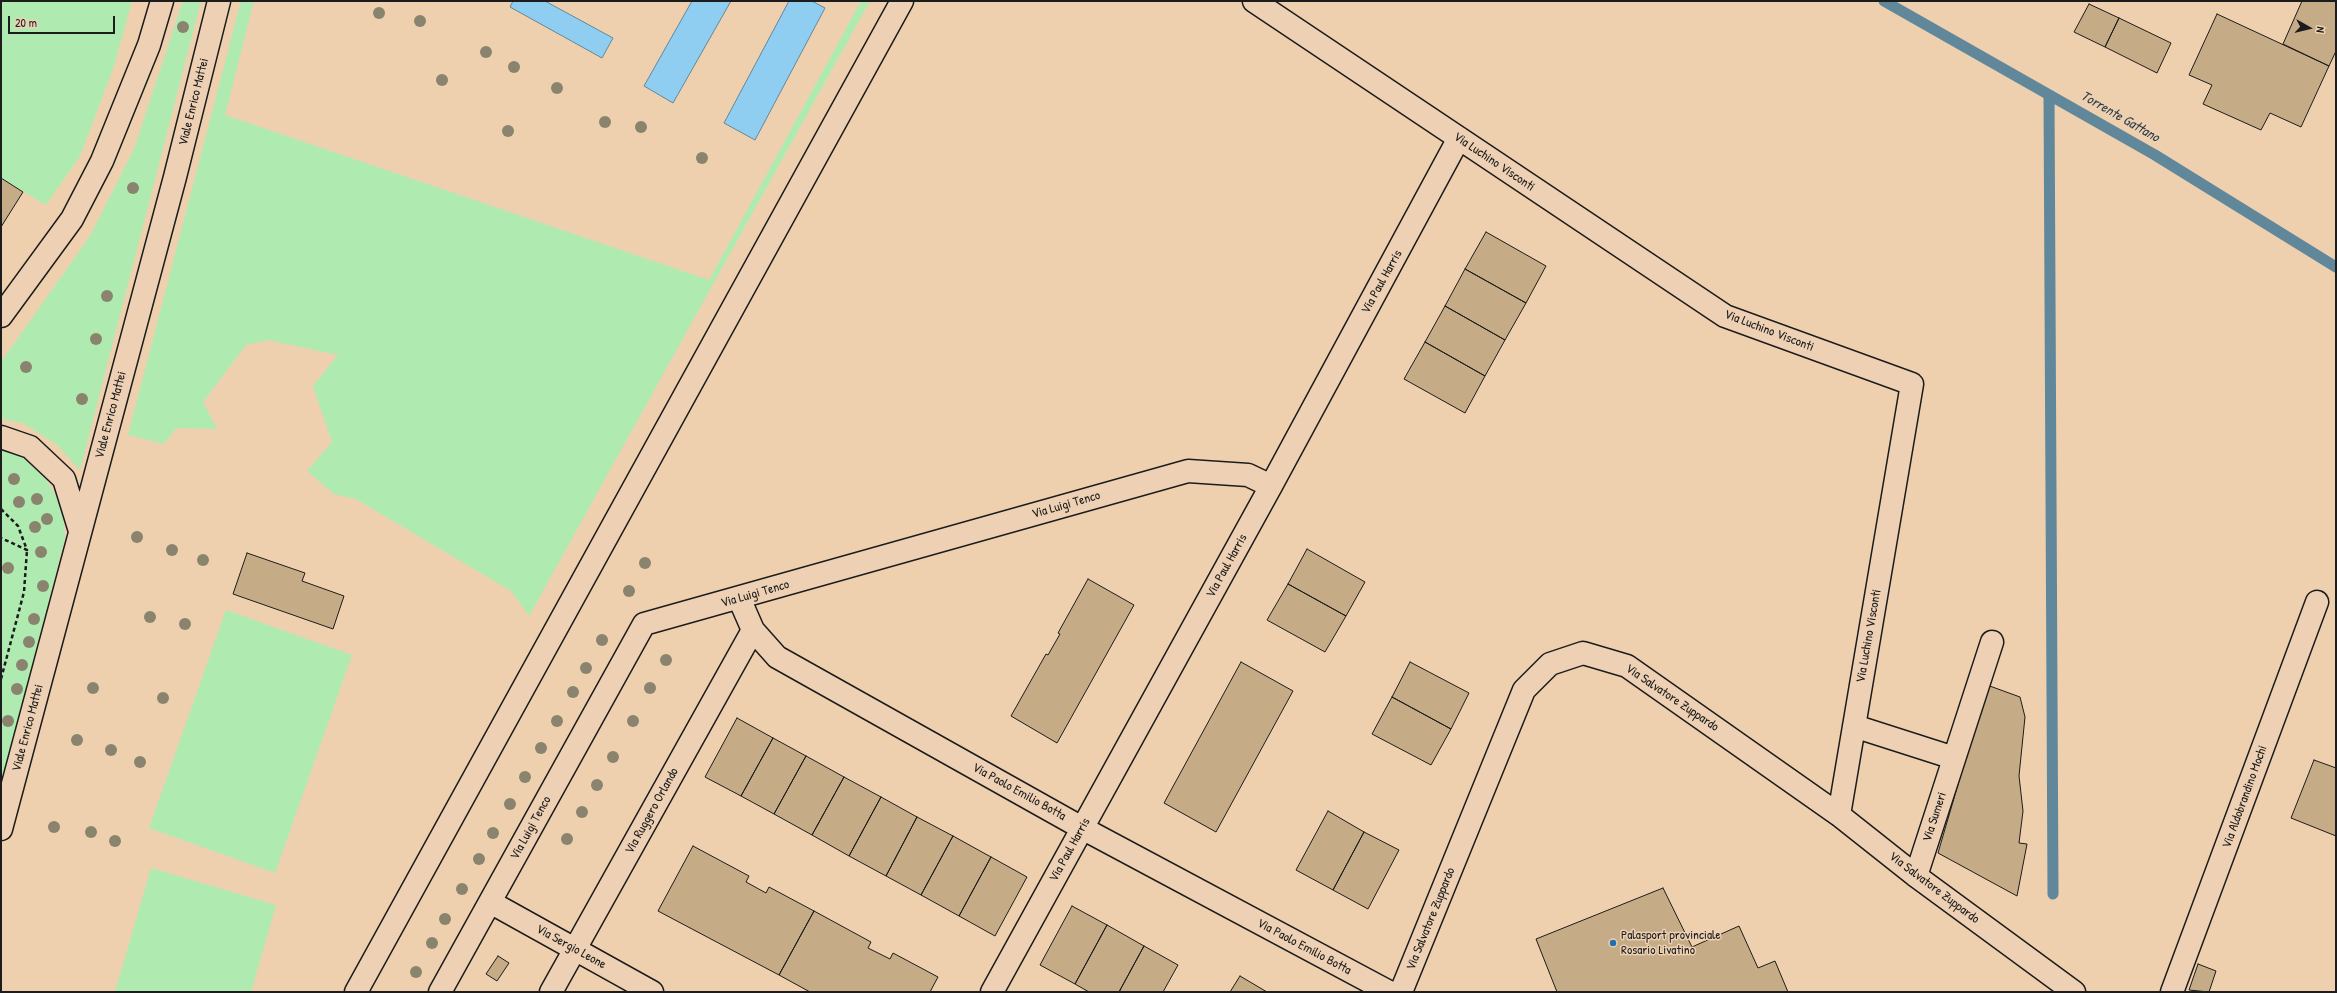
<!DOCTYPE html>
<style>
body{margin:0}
#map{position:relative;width:2337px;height:993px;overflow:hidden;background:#eed0ae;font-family:"Patrick Hand",sans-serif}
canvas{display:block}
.frame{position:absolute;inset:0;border:2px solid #1c1c1c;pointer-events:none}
.north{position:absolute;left:2289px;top:8px;width:40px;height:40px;-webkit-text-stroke:3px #eed1b4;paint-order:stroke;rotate:98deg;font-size:11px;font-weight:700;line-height:16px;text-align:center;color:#1c1c1c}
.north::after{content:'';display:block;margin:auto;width:14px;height:18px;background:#1c1c1c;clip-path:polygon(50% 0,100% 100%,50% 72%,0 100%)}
.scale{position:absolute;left:8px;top:16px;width:107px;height:18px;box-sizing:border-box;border:2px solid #1c1c1c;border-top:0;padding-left:5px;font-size:12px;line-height:14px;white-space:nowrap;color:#1c1c1c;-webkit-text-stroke:3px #eed1b4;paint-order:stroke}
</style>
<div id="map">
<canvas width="2337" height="993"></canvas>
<div class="frame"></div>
<div class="north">N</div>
<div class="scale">20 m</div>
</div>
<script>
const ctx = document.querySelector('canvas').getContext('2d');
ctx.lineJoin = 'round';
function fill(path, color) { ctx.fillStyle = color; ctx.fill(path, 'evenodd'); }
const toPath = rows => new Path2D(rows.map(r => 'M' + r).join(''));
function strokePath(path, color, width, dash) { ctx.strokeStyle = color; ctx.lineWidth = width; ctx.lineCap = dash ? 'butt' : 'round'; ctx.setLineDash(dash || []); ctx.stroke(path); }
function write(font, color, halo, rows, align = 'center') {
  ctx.font = font + ' "Patrick Hand",sans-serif'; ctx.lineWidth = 3; ctx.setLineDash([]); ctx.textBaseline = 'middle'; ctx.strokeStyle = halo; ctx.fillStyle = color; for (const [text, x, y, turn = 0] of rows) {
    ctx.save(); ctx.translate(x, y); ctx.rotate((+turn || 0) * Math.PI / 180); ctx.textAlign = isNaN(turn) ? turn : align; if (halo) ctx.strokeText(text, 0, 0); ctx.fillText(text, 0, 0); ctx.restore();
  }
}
const green = toPath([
 [1,1,132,1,114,66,80,156,46,205,1,178],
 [183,1,201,1,80,470,56,444,23,423,1,419,1,362,90,236,134,149],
 [241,1,254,1,225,115,709,280,861,1,870,1,529,616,511,591,356,499,334,494,307,471,332,442,313,386,338,355,268,340,246,345,203,402,217,429,176,428,164,444,128,435],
 [1,448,21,456,46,479,57,498,63,515,65,538,1,787],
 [226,610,352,655,275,873,149,828],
 [151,868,276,905,251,992,115,992]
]);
const water = toPath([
 [513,1,545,1,613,38,602,58,510,7,513,1],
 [692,1,731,1,673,103,644,86,692,1],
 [789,1,812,1,825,8,755,140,724,123,789,1]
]);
const stream = toPath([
 [1884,1,2155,155,2336,267],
 [2049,95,2053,894]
]);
const building = toPath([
 [2302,1,2336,1,2336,51,2329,66,2283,44,2302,1],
 [2089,4,2119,18,2105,47,2074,32,2089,4],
 [2217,14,2329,66,2301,127,2270,113,2261,130,2203,104,2212,85,2189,75,2217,14],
 [2119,18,2171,43,2157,73,2105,47,2119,18],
 [1,178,23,192,1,227,1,178],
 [1486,232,1546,266,1526,303,1465,269,1486,232],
 [1465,269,1526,303,1505,340,1445,306,1465,269],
 [1445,306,1505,340,1485,376,1425,342,1445,306],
 [1425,342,1485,376,1465,413,1404,379,1425,342],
 [1307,549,1365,582,1346,616,1288,584,1307,549],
 [247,553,305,573,302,581,344,596,333,629,233,594,247,553],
 [1088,579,1134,605,1057,743,1011,716,1046,654,1048,655,1060,634,1058,633,1088,579],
 [1288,584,1346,616,1325,652,1267,620,1288,584],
 [1241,662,1293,691,1216,832,1164,803,1241,662],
 [1410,662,1469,693,1451,729,1392,697,1410,662],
 [1987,685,2020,697,2025,717,2019,776,2023,811,2019,843,2027,844,2017,896,1938,853,1987,685],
 [1392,697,1451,729,1431,765,1372,734,1392,697],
 [737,718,773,738,741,796,705,777,737,718],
 [773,738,806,756,774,814,741,796,773,738],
 [806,756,844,777,812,835,774,814,806,756],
 [2314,760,2336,768,2336,836,2291,818,2314,760],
 [844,777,881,797,849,856,812,835,844,777],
 [881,797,917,817,886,876,849,856,881,797],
 [1328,811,1364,832,1333,890,1296,870,1328,811],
 [917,817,953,836,921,895,886,876,917,817],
 [1364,832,1399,850,1368,909,1333,890,1364,832],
 [953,836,991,857,959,916,921,895,953,836],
 [693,846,749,876,746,882,766,893,769,887,814,911,779,975,658,911,693,846],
 [991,857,1027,877,995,936,959,916,991,857],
 [1663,888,1692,947,1739,926,1758,968,1775,961,1788,992,1557,992,1536,939,1663,888],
 [1072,906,1107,925,1075,984,1040,965,1072,906],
 [814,911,871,942,868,948,890,959,893,953,938,977,930,992,810,992,779,975,814,911],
 [1107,925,1144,946,1119,992,1089,992,1075,984,1107,925],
 [1144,946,1178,965,1163,992,1119,992,1144,946],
 [498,956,509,963,497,981,486,974,498,956],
 [2198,964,2216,971,2209,992,2189,990,2198,964],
 [1240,976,1267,992,1230,992,1240,976]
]);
const path = toPath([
 [1,509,18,526,27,550,1,538],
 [1,679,24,592,27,550]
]);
const street = toPath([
 [1254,1,1725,316,1912,384,1839,815],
 [739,598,753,630,777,657,1082,828,1389,992],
 [1854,726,1954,758],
 [1916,876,1992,642],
 [490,902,652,992],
 [440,992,644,624,1188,471,1248,475,1271,486],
 [551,992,753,630],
 [992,992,1271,486,1459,138],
 [1401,992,1524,690,1550,664,1583,653,1627,666,1839,815,1916,876,2074,992],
 [2172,992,2317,602]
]);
const secondary = toPath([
 [1,316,72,219,102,161,149,45,162,1],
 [1,437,30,447,64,479,80,531],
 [1,829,175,177,219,1]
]);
const primary = toPath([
 [356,992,902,1]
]);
const trees = [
 [379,13],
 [420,21],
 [183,27],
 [486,52],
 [514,67],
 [442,80],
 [557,88],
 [605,122],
 [641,127],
 [508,131],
 [702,158],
 [133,188],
 [107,296],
 [96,339],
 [26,367],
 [82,399],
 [14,479],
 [37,499],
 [19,502],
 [47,519],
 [35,527],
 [137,537],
 [172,550],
 [41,552],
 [203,560],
 [645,563],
 [8,568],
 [43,586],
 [629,591],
 [150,617],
 [34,619],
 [185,624],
 [602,640],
 [29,642],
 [666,660],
 [22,665],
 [586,668],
 [93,688],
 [650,688],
 [17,689],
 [573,692],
 [163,698],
 [8,721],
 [557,721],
 [633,721],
 [77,740],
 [541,748],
 [111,750],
 [613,757],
 [140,762],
 [525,777],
 [597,785],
 [510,804],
 [582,812],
 [54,827],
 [91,832],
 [493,833],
 [567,839],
 [115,841],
 [479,859],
 [462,889],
 [445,919],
 [432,943],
 [416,972]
];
const markers = [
 [1613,943,4,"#1f6fb2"]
];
const streetNames = [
 ["Viale Enrico Mattei",194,102,-76],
 ["Via Luchino Visconti",1494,162,34],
 ["Via Paul Harris",1382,282,-61],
 ["Via Luchino Visconti",1769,331,21],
 ["Viale Enrico Mattei",111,415,-75],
 ["Via Luigi Tenco",1066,505,-16],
 ["Via Paul Harris",1227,566,-61],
 ["Via Luigi Tenco",755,594,-16],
 ["Via Luchino Visconti",1869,636,-80],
 ["Via Salvatore Zuppardo",1672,698,34],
 ["Viale Enrico Mattei",28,728,-75],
 ["Via Paolo Emilio Botta",1019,792,29],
 ["Via Aldobrandino Mochi",2245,797,-70],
 ["Via Ruggero Orlando",652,811,-61],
 ["Via Sumeri",1935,817,-72],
 ["Via Luigi Tenco",531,828,-61],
 ["Via Paul Harris",1070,850,-61],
 ["Via Salvatore Zuppardo",1934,888,37],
 ["Via Salvatore Zuppardo",1431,919,-68],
 ["Via Sergio Leone",571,947,29],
 ["Via Paolo Emilio Botta",1304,947,28]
];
const poiNames = [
 ["Palasport provinciale",1621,936],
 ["Rosario Livatino",1621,951]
];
const waterNames = [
 ["Torrente Gattano",2120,117,30]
];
fill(green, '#afebb1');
fill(water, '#8fcef0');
strokePath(water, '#61879b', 1);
strokePath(stream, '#61879b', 11);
fill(building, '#c5ab86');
strokePath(building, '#1c1c1c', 1);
strokePath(street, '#1c1c1c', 25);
strokePath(secondary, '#1c1c1c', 25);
strokePath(primary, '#1c1c1c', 25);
strokePath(path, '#1c1c1c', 2.5, [4, 3]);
strokePath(street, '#eed1b4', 22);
strokePath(secondary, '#eed1b4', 22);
strokePath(primary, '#eed1b4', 22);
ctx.fillStyle = '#8a846e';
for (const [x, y] of trees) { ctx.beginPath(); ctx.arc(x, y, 6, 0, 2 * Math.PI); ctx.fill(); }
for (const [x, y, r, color] of markers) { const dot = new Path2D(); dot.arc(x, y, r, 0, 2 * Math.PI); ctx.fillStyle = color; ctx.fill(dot); strokePath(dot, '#eed1b4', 1.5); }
write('13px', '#1c1c1c', '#eed1b4', streetNames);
write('13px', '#1c1c1c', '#eed1b4', poiNames, 'left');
write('italic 14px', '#334046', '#eed1b4', waterNames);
</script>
